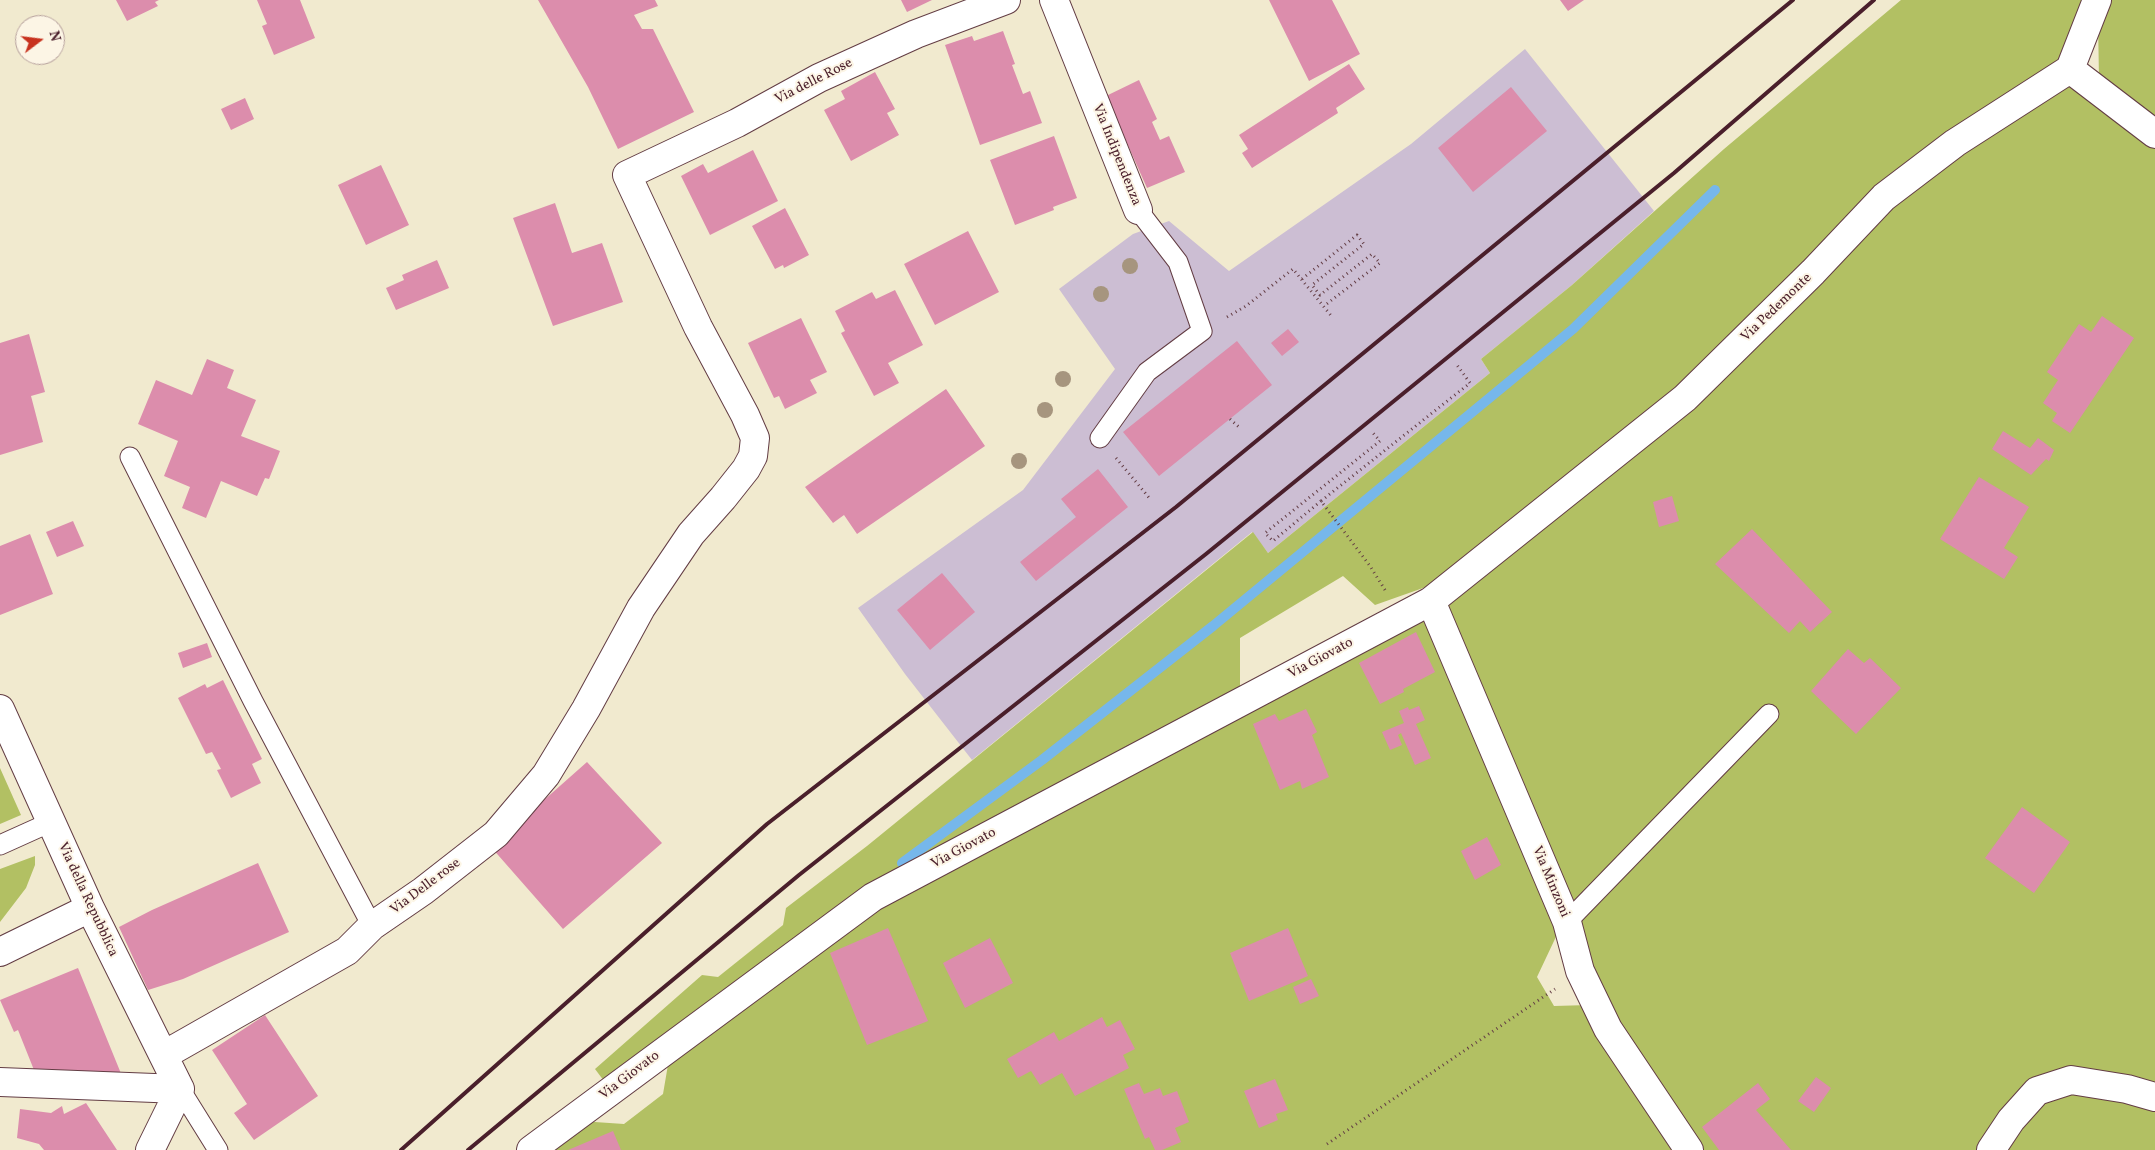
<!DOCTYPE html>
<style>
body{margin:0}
#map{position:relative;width:2155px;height:1150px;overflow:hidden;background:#f1eacf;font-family:Vollkorn,serif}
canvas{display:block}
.north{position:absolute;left:15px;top:15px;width:50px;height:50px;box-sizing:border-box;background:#fcf5e5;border:1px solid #b59f9b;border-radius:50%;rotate:75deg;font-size:14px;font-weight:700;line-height:20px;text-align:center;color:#4a1f2b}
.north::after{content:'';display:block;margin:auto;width:18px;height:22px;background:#c8321e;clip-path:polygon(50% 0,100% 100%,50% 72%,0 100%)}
</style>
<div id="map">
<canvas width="2155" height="1150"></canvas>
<div class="north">N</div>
</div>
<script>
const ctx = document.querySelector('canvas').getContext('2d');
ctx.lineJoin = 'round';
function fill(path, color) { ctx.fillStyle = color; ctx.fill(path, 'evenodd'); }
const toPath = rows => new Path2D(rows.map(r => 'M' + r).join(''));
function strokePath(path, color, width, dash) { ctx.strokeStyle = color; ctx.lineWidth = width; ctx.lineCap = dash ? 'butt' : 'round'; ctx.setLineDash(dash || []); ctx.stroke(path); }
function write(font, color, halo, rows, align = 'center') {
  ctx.font = font + ' Vollkorn,serif'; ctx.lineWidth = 4; ctx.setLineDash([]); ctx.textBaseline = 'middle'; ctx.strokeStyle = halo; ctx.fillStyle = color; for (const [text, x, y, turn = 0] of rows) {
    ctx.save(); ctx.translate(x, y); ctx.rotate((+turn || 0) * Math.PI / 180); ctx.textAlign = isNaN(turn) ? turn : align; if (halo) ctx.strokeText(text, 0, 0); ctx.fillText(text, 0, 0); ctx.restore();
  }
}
const industrial = toPath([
 [1525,49,1654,211,1572,285,1481,359,1490,373,1268,553,1252,532,972,760,905,674,858,608,1023,490,1115,369,1059,289,1133,234,1169,221,1229,271,1411,144]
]);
const green = toPath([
 [1901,0,2085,0,2059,64,1679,391,1440,582,1375,605,1343,576,1240,638,1240,692,1053,791,607,1085,595,1069,702,975,718,977,783,925,786,908,867,846,1253,532,1268,553,1490,373,1481,359,1572,285,1724,149],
 [2106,0,2155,0,2155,123,2099,80,2098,20],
 [2070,76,2155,140,2155,1091,2070,1074,1985,1150,1694,1150,1612,1027,1437,603,1887,201],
 [1428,608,1562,924,1537,977,1554,1006,1589,1005,1682,1150,539,1150,580,1121,624,1124,663,1094,670,1053,876,901],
 [0,768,21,815,0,824],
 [35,856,35,865,26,888,0,922,0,869],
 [2071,1085,2155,1102,2155,1150,1998,1150,2015,1123]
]);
const stream = toPath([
 [902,863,1042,760,1213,626,1573,329,1715,190]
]);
const building = toPath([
 [116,0,159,0,155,2,158,6,127,21],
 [257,0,300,0,315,38,274,55,262,26,267,24],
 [538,0,655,0,658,6,634,15,642,29,653,29,694,112,618,149,588,87],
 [901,0,932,0,907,12],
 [1269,0,1332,0,1360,54,1309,81],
 [1560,0,1584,0,1568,11],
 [1003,31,1015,64,1012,65,1023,94,1030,91,1042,123,980,145,945,45,972,36,974,41],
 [1349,64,1365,89,1336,108,1338,113,1252,168,1242,153,1248,149,1239,135],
 [875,72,895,109,887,113,899,135,851,161,824,110,845,99,841,91],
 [1139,80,1157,119,1152,122,1160,140,1169,136,1185,172,1147,188,1106,96],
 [1511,87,1547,131,1473,192,1438,148],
 [245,98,254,119,231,130,221,109],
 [1054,136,1077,198,1053,207,1054,210,1015,225,990,160],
 [753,150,778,201,710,235,681,176,703,164,708,173],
 [381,165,409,225,366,245,338,185],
 [555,203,572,253,602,243,623,302,553,326,513,218],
 [785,208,809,255,784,268,783,265,775,269,752,226],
 [968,231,999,292,935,325,904,264],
 [437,260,449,288,396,310,386,288,404,280,402,275],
 [895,290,923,345,888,363,899,383,874,396,841,333,845,331,835,311,872,292,876,299],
 [2102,316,2134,338,2070,433,2052,421,2057,413,2043,403,2058,380,2047,372,2079,324,2091,332],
 [801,318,827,372,810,380,817,393,785,409,779,396,774,398,748,343],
 [1288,329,1299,342,1282,356,1271,343],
 [29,334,45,392,31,396,43,442,0,455,0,343],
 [1237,341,1272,385,1159,476,1123,432],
 [207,359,234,370,227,388,256,400,241,436,280,451,269,479,265,478,257,496,221,481,206,518,182,508,190,487,164,476,178,441,138,424,156,380,192,395],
 [946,389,985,446,857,534,844,515,833,523,805,487],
 [2003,431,2030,448,2038,438,2054,450,2049,461,2046,459,2031,475,1992,449],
 [1098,469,1128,507,1036,581,1020,562,1076,517,1061,499],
 [1979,477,2029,507,2004,548,2018,557,2004,579,1940,539],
 [1672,496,1679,521,1659,527,1653,502],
 [73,521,84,546,57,557,46,532],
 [1752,529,1832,612,1810,632,1800,621,1789,633,1715,564],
 [30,534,53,594,0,615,0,546],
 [942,573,975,612,930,650,897,610],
 [1416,632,1435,672,1403,689,1404,692,1380,704,1359,663],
 [207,643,212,657,183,668,178,653],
 [1848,649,1864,663,1870,658,1901,688,1856,734,1811,691],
 [223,680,262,759,252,764,261,783,231,798,217,770,221,769,212,752,206,754,178,698,205,684,207,688],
 [1419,706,1425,720,1416,724,1431,758,1415,765,1401,733,1398,735,1402,745,1390,750,1382,732,1404,723,1399,711,1408,707,1409,710],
 [1306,709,1317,732,1312,735,1329,777,1302,789,1300,781,1280,790,1253,724,1275,714,1279,721],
 [587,762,662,843,563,929,491,847],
 [2022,807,2070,842,2034,893,1985,858],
 [1487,837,1501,865,1475,880,1461,851],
 [258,863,289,932,183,979,148,990,119,927,152,910],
 [888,928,928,1021,867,1045,830,953],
 [1288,928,1308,976,1249,1001,1230,953],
 [990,938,1013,983,965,1008,943,963],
 [78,968,122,1076,34,1070,18,1030,14,1032,0,1000],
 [1311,979,1319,996,1300,1004,1293,987],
 [265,1015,318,1096,254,1140,234,1113,247,1104,212,1050],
 [1102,1017,1107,1027,1120,1020,1135,1049,1123,1055,1129,1068,1075,1096,1062,1073,1040,1085,1031,1071,1018,1078,1007,1059,1054,1032,1059,1041],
 [1816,1077,1831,1088,1814,1112,1798,1101],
 [1275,1079,1288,1110,1276,1114,1278,1120,1259,1128,1244,1091],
 [1139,1083,1144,1094,1160,1088,1163,1096,1177,1091,1189,1122,1175,1128,1181,1142,1162,1150,1155,1150,1149,1137,1145,1139,1124,1089],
 [1758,1083,1770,1099,1756,1110,1791,1150,1719,1150,1702,1127],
 [86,1103,117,1150,44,1150,39,1144,17,1138,20,1109,51,1113,62,1106,64,1114],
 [613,1131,621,1150,568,1150]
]);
const path = toPath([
 [1302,279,1357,235,1364,244,1312,285,1320,295,1372,254,1380,263,1324,306],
 [1227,317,1246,306,1293,269,1333,318],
 [1230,419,1240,428],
 [1116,458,1151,500],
 [1321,501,1273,541,1265,533,1380,441,1373,433],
 [1385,590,1370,566,1321,501,1470,383,1457,365],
 [1327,1144,1555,989]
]);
const service = toPath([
 [1100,438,1147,372,1202,331,1178,262,1138,210],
 [130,457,253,701,372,926],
 [0,845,51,822],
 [1567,922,1769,714],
 [180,1089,218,1150]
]);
const minor = toPath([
 [1054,0,1138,210],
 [2070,69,2155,134],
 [1431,601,1567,922,1580,971,1608,1029,1689,1150],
 [0,709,90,908,180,1089],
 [0,952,90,908],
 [164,1055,347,951,372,926,423,891,496,834,546,775,586,709,641,608,691,534,723,498,746,469,753,456,755,438,745,415,698,327,627,175,737,123,819,78,916,34,1006,0],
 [0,1082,180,1089],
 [150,1150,180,1089],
 [531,1150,873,897,1431,601,1685,398,1813,272,1884,197,1955,143,2070,69,2097,0],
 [1991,1150,2011,1120,2037,1091,2071,1080,2127,1089,2155,1097]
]);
const rail = toPath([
 [401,1150,767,824,1176,507,1793,0],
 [468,1150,799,875,1206,554,1674,173,1874,0]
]);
const trees = [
 [1130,266],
 [1101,294],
 [1063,379],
 [1045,410],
 [1019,461]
];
const streetNames = [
 ["Via delle Rose",814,82,-27],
 ["Via Indipendenza",1116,155,68],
 ["Via Pedemonte",1777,308,-44],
 ["Via Giovato",1321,659,-28],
 ["Via Giovato",964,849,-28],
 ["Via Minzoni",1550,882,67],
 ["Via Delle rose",426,887,-37],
 ["Via della Repubblica",87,900,65],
 ["Via Giovato",630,1076,-37]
];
fill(industrial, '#ccbed3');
fill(green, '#b2c063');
strokePath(stream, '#76b7eb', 10);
fill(building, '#dc8dac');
strokePath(service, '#633d44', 21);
strokePath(minor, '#633d44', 30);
strokePath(path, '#633d44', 3, [1, 4]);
strokePath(service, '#fff', 19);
strokePath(minor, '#fff', 28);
strokePath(rail, '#4a1f2b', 4);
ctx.fillStyle = '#a6957e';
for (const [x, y] of trees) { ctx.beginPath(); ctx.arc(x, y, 8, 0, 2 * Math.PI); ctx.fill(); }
write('14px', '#4a1f2b', '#fcf5e5', streetNames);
</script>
